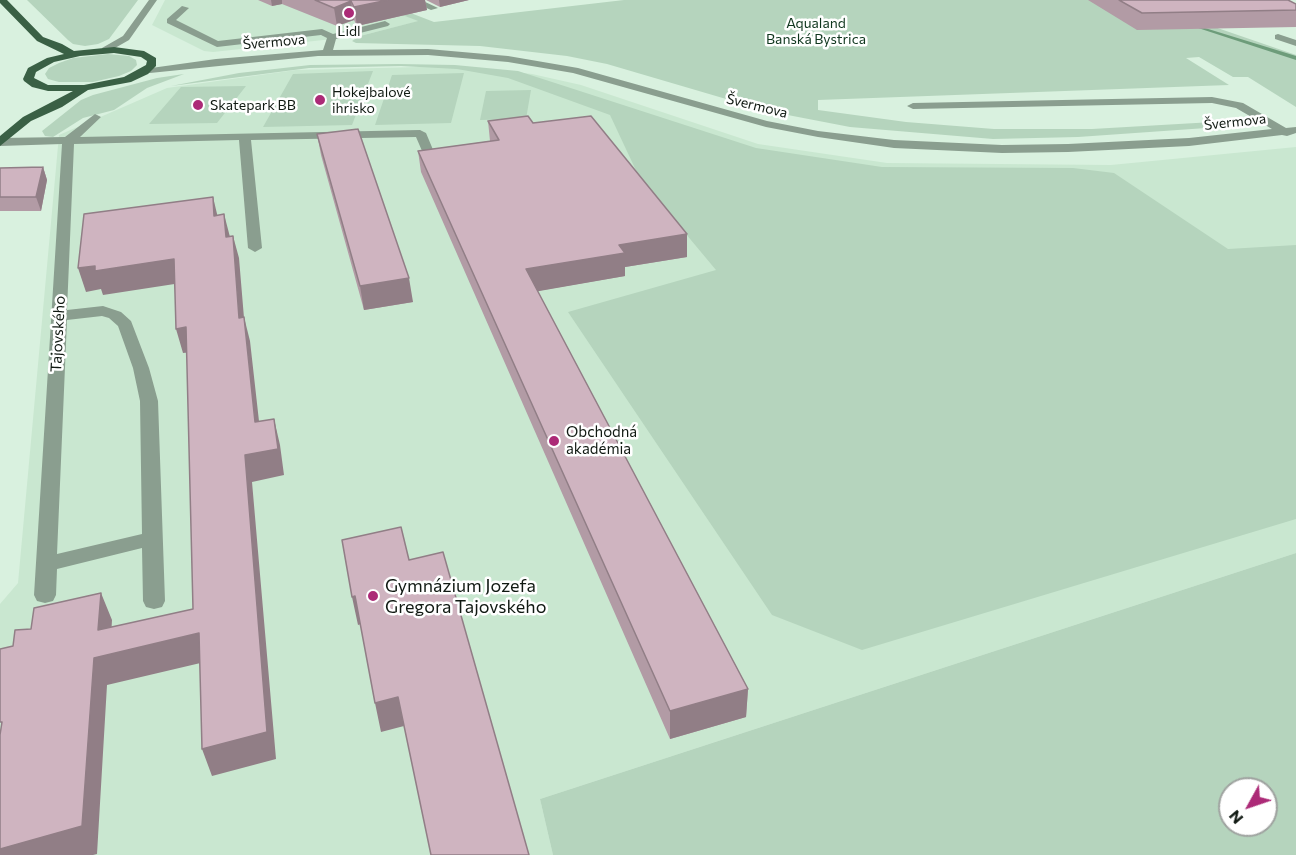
<!DOCTYPE html>
<meta charset="utf-8">
<style>
body{margin:0}
#map{position:relative;width:1296px;height:855px;overflow:hidden;background:#d9f1df;font-family:Commissioner,sans-serif}
canvas{display:block}
.north{position:absolute;left:1218px;top:777px;width:60px;height:60px;box-sizing:border-box;background:#fff;border:2px solid #9fa3a0;border-radius:50%;rotate:230deg;font-size:16px;font-weight:700;line-height:24px;text-align:center;color:#101912}
.north::after{content:'';display:block;margin:auto;width:21px;height:27px;background:#ac2a77;clip-path:polygon(50% 0,100% 100%,50% 72%,0 100%)}
</style>
<div id="map">
<canvas width="1296" height="855"></canvas>
<div class="north">N</div>
</div>
<script>
const ctx = document.querySelector('canvas').getContext('2d');
ctx.lineJoin = 'round';
function fill(path, color) { ctx.fillStyle = color; ctx.fill(path, 'evenodd'); }
const toPath = rows => new Path2D(rows.map(r => 'M' + r).join(''));
function strokePath(path, color, width, dash) { ctx.strokeStyle = color; ctx.lineWidth = width; ctx.lineCap = dash ? 'butt' : 'round'; ctx.setLineDash(dash || []); ctx.stroke(path); }
function write(font, color, halo, rows, align = 'center') {
  ctx.font = font + ' Commissioner,sans-serif'; ctx.lineWidth = 5; ctx.setLineDash([]); ctx.textBaseline = 'middle'; ctx.strokeStyle = halo; ctx.fillStyle = color; for (const [text, x, y, turn = 0] of rows) {
    ctx.save(); ctx.translate(x, y); ctx.rotate((+turn || 0) * Math.PI / 180); ctx.textAlign = isNaN(turn) ? turn : align; if (halo) ctx.strokeText(text, 0, 0); ctx.fillText(text, 0, 0); ctx.restore();
  }
}
const built = toPath([
 [165,0,363,0,419,21,360,36,213,52,204,51,152,25],
 [460,66,532,74,581,85,758,144,887,163,1111,165,1296,147,1296,553,540,799,553,855,0,855,0,604,18,583,59,135,167,88,296,70]
]);
const green = toPath([
 [27,0,138,0,109,39,98,44,85,46,73,44,68,40],
 [363,0,377,0,434,22,624,0,1136,0,1296,55,1296,107,1248,77,1233,77,1199,57,1186,58,1229,85,818,100,818,110,906,122,994,129,1092,129,1248,120,1249,125,1078,137,993,139,850,127,767,111,607,64,567,56,480,46,356,43,352,41,360,36,418,21],
 [108,54,129,56,136,60,137,65,131,71,119,76,93,82,59,82,48,79,45,74,49,68,59,63,73,58],
 [398,64,455,65,518,71,756,148,882,167,1073,168,1114,173,1228,249,1296,245,1296,519,862,650,772,615,568,312,716,270,640,179,610,115,508,78,457,69,401,66,309,68,171,86,239,73,310,65],
 [373,71,352,125,263,127,293,74],
 [464,73,451,123,375,125,392,75],
 [184,74,147,88,114,110,83,118,53,137,45,136,42,131,81,100,93,95,157,78],
 [246,86,217,123,149,124,181,87],
 [531,90,526,119,480,120,486,91],
 [1296,553,1296,855,553,855,540,799],
 [1230,789,1266,789,1266,825,1230,825]
]);
const stream = toPath([
 [1192,24,1296,56,1296,60,1192,26,1192,24]
]);
const minor = toPath([
 [149,0,157,0,129,40,108,52,102,52,102,48,123,36,149,0],
 [409,0,421,0,438,8,431,10,409,0],
 [182,6,189,8,176,20,218,41,322,29,333,34,385,21,390,24,388,26,336,39,333,50,428,49,508,56,578,68,767,121,818,131,894,140,1002,145,1068,144,1189,138,1272,129,1236,108,1212,103,913,109,907,106,913,103,1212,97,1243,103,1286,128,1296,127,1296,133,1287,136,1282,135,1189,146,1068,152,1002,153,894,148,818,137,766,127,573,73,508,62,428,55,318,56,140,74,140,70,144,69,216,59,323,50,327,38,321,35,217,47,167,23,167,19,182,6],
 [1278,34,1296,40,1296,46,1275,39,1275,35,1278,34],
 [95,114,101,117,80,137,420,130,426,133,439,164,437,167,429,167,416,137,251,140,262,248,255,252,248,248,239,140,74,144,67,310,103,306,121,312,131,321,149,368,158,401,165,601,162,607,154,609,146,607,143,601,142,548,57,569,56,595,53,601,45,603,37,601,34,595,62,144,0,146,0,138,65,137,95,114],
 [102,316,109,318,118,326,133,368,140,401,142,534,57,554,67,320,102,316]
]);
const major = toPath([
 [0,0,7,0,43,37,62,44,74,51,114,47,144,51,156,58,156,66,148,74,131,82,88,90,62,107,31,121,0,146,0,136,23,117,73,91,48,91,32,87,24,81,23,79,28,68,47,58,64,54,37,41,0,3,0,0],
 [114,53,141,57,147,61,146,65,124,77,84,85,48,85,34,78,36,72,54,62,80,56,114,53]
]);
const wall = toPath([
 [258,0,425,0,427,10,357,26,354,20,337,26,282,4,272,6],
 [426,0,469,0,440,7],
 [1088,0,1288,0,1296,4,1296,27,1137,30],
 [488,121,533,123,687,234,687,257,625,267,625,276,537,291,748,689,746,717,670,739,421,172,418,151,490,141],
 [317,134,413,302,364,310,321,155],
 [43,167,47,180,41,211,0,211,0,168]
]);
const shadedWall = toPath([
 [271,0,282,0,282,4,272,6],
 [388,0,425,0,427,10,357,26,354,7],
 [439,0,469,0,440,7],
 [351,1,354,20,337,26,334,8],
 [43,167,47,180,41,211,36,197],
 [213,197,218,218,214,216],
 [224,214,230,237,226,237],
 [687,234,687,257,625,267,625,276,528,293,526,269,619,245],
 [233,236,239,258,246,342,239,318],
 [174,259,181,283,103,295,101,289,86,292,78,268,95,266],
 [409,278,413,302,364,310,360,286],
 [244,317,250,341,262,448,255,422],
 [186,327,193,352,183,353,176,329],
 [274,419,280,445,284,475,252,482,276,759,212,776,202,749,245,455],
 [101,593,112,620,110,654,199,633,209,661,107,685,97,854,93,855,0,855,0,849,94,658],
 [355,596,361,624,358,625,352,597],
 [748,689,746,717,670,739,670,711],
 [398,697,404,726,381,732,375,703]
]);
const building = toPath([
 [315,0,388,0,354,7,351,1,334,8,315,0],
 [1119,0,1288,0,1296,4,1296,10,1142,13,1119,0],
 [528,116,533,123,591,116,687,234,619,245,625,253,526,269,748,689,670,711,418,151,499,140,488,121,528,116],
 [358,129,409,278,360,286,317,134,358,129],
 [43,167,36,197,0,197,0,168,43,167],
 [213,197,214,216,224,214,226,237,233,236,239,318,244,317,255,422,274,419,278,449,245,455,267,732,202,749,199,633,94,658,82,826,0,849,0,735,2,722,0,722,0,649,13,646,15,630,31,629,34,608,101,593,98,630,193,609,186,327,176,329,174,259,95,271,95,266,78,268,84,214,213,197],
 [401,527,409,560,443,552,529,855,431,855,398,697,375,703,355,596,352,597,342,540,401,527]
]);
const markers = [
 [349,13,6,"#ac2a77"],
 [320,100,6,"#ac2a77"],
 [198,105,6,"#ac2a77"],
 [554,441,6,"#ac2a77"],
 [373,596,6,"#ac2a77"]
];
const farParknames = [
 ["Aqualand",816,23],
 ["Banská Bystrica",816,39]
];
const farPoinames = [
 ["Lidl",349,31,"center"],
 ["Hokejbalové",332,92],
 ["ihrisko",332,108],
 ["Skatepark BB",210,105]
];
const farStreetnames = [
 ["Švermova",274,42,-5],
 ["Švermova",757,106,14],
 ["Švermova",1235,122,-6]
];
const streetNames = [
 ["Tajovského",58,334,-87]
];
const poiNames = [
 ["Obchodná",566,432],
 ["akadémia",566,449]
];
const nearPoinames = [
 ["Gymnázium Jozefa",385,586],
 ["Gregora Tajovského",385,607]
];
fill(built, '#c9e7d0');
fill(green, '#b5d4bd');
fill(stream, '#6d9c7a');
fill(minor, '#8a9e8f');
fill(major, '#3a6045');
fill(wall, '#b29ba5');
fill(shadedWall, '#917e86');
fill(building, '#cfb4c0');
strokePath(building, '#917e86', 1.5);
for (const [x, y, r, color] of markers) { const dot = new Path2D(); dot.arc(x, y, r, 0, 2 * Math.PI); ctx.fillStyle = color; ctx.fill(dot); strokePath(dot, '#fff', 2); }
write('14px', '#0f361e', '#fff', farParknames);
write('14px', '#101912', '#fff', farPoinames, 'left');
write('14px', '#101912', '#fff', farStreetnames);
write('15px', '#101912', '#fff', streetNames);
write('15px', '#101912', '#fff', poiNames, 'left');
write('18px', '#101912', '#fff', nearPoinames, 'left');
</script>
